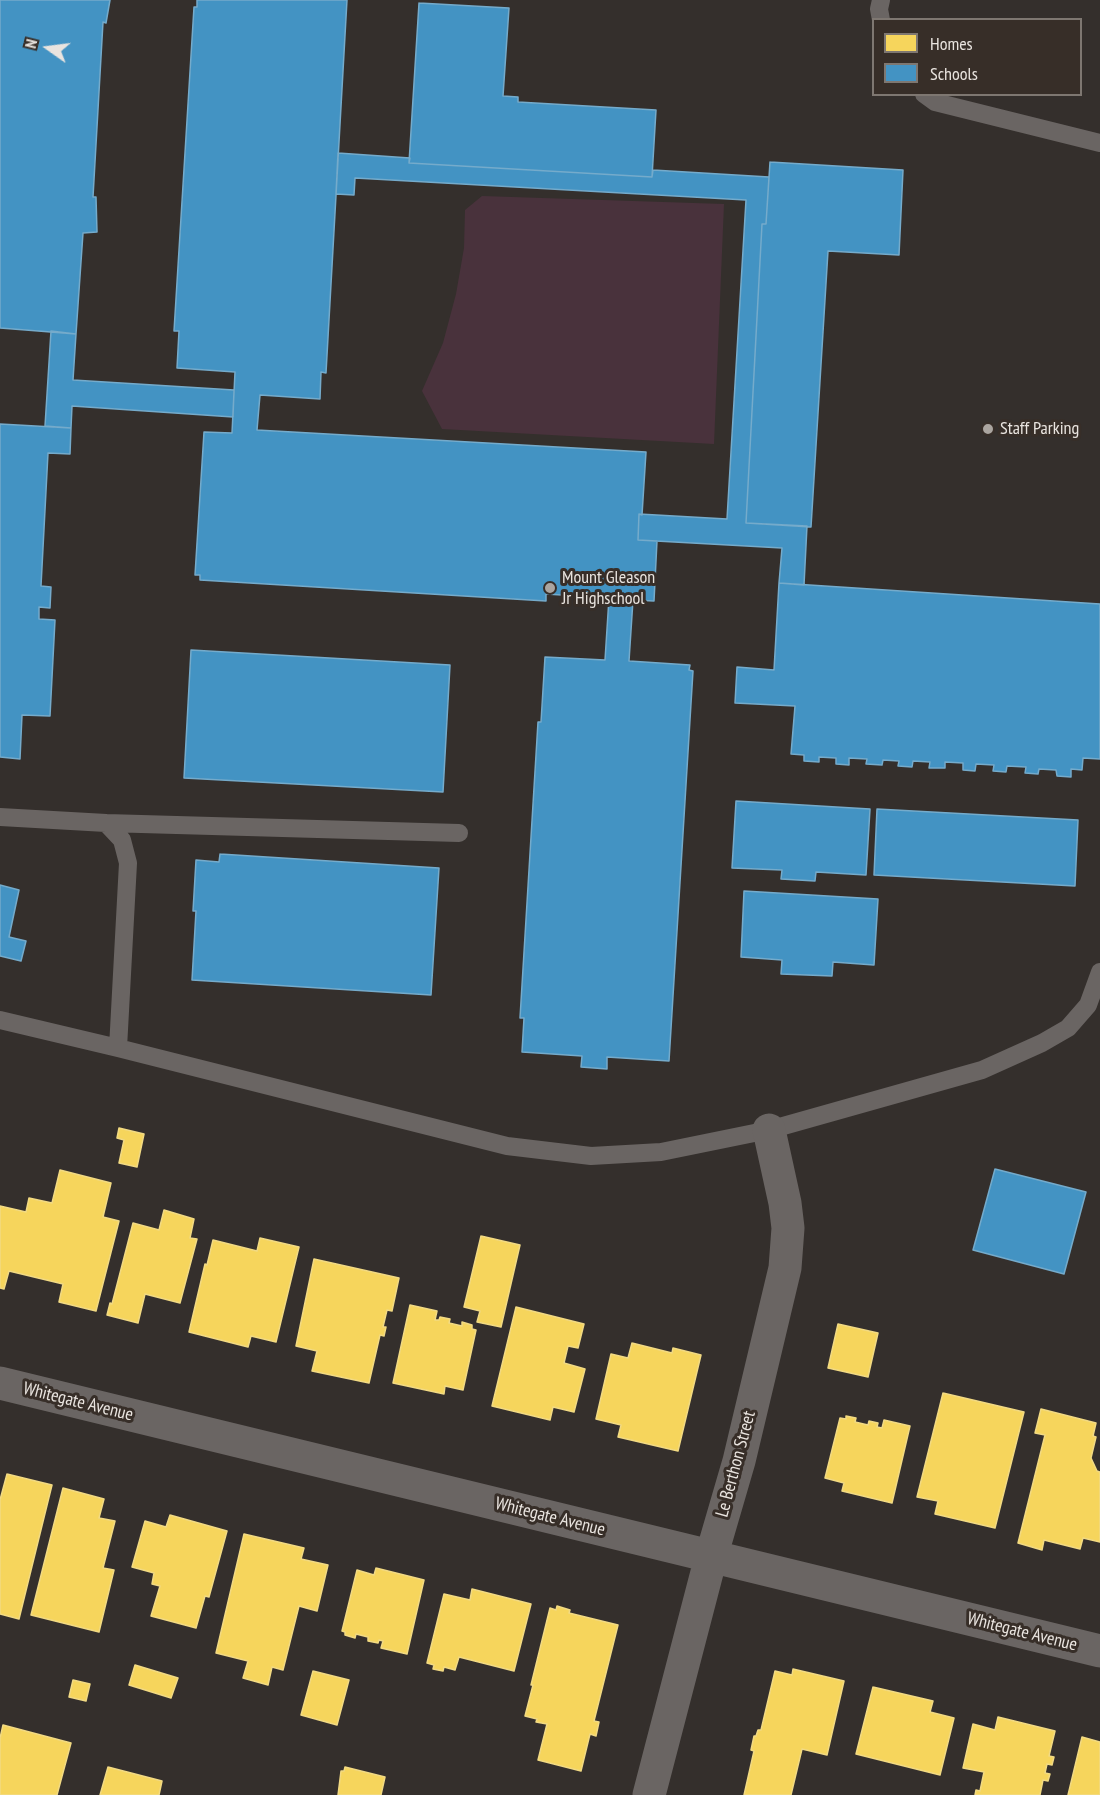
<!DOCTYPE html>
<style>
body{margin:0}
#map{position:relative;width:1100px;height:1795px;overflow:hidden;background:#342f2c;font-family:"PT Sans Narrow",sans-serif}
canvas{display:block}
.legend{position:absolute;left:872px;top:18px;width:210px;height:78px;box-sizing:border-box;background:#372e28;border:2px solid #7e7771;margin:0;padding:8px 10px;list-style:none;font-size:18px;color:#e9e4df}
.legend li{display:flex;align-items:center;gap:12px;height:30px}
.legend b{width:30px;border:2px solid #7e7771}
.north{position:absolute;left:18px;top:18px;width:60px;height:60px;-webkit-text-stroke:4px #372e28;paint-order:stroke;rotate:284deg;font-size:16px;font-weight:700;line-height:24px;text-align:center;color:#e9e4df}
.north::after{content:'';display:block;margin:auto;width:21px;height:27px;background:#e9e4df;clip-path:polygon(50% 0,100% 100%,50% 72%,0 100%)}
</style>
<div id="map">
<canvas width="1100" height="1795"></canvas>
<ul class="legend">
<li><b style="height:16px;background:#f6d55c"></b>Homes</li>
<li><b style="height:16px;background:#4393c3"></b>Schools</li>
</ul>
<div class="north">N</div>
</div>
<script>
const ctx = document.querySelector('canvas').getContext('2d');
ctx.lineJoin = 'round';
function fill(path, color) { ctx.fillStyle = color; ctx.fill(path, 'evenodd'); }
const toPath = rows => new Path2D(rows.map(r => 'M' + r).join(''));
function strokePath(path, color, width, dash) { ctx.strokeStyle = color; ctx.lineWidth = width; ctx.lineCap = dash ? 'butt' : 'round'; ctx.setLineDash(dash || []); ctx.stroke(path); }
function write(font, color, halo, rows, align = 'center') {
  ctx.font = font + ' "PT Sans Narrow",sans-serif'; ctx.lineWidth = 6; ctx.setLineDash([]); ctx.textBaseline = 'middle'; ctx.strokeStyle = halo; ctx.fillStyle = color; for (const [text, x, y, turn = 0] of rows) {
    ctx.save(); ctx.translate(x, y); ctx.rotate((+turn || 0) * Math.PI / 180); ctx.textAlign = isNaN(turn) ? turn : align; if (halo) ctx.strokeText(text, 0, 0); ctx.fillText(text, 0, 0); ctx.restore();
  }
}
const green = toPath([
 [482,196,724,204,714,444,442,429,422,391,443,343,456,294,464,248,465,210]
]);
const homes = toPath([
 [119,1128,144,1134,137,1167,119,1163,124,1140,117,1138,119,1128],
 [60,1170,111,1183,103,1217,119,1221,96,1311,59,1302,63,1284,9,1271,4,1289,0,1288,0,1206,26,1212,29,1198,52,1203,60,1170],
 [164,1210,194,1219,190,1238,197,1239,180,1303,145,1294,138,1323,107,1315,110,1303,112,1304,133,1223,159,1230,164,1210],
 [481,1236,520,1245,501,1327,477,1322,480,1311,464,1307,481,1236],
 [260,1238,299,1247,276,1342,251,1336,248,1347,189,1332,205,1264,207,1265,213,1240,257,1251,260,1238],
 [314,1259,399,1278,392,1311,387,1310,383,1327,386,1327,384,1336,380,1335,369,1383,312,1371,317,1351,296,1346,314,1259],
 [410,1305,437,1311,435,1320,439,1320,440,1317,450,1319,449,1323,462,1326,462,1322,472,1325,472,1329,476,1330,463,1390,445,1386,444,1394,393,1383,410,1305],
 [516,1307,584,1324,578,1348,568,1346,564,1363,585,1369,574,1412,553,1407,550,1420,492,1406,516,1307],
 [838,1324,878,1333,868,1377,828,1368,838,1324],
 [632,1343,672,1353,673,1348,701,1355,678,1451,618,1437,621,1425,596,1419,611,1354,628,1358,632,1343],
 [943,1393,1024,1412,995,1528,935,1514,938,1501,917,1497,943,1393],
 [1041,1409,1096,1423,1093,1436,1096,1437,1091,1458,1097,1471,1100,1472,1100,1542,1083,1538,1080,1549,1044,1540,1042,1550,1018,1543,1045,1435,1035,1433,1041,1409],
 [846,1416,856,1418,855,1422,868,1425,869,1421,878,1423,877,1427,882,1428,884,1420,910,1426,892,1503,842,1491,844,1483,825,1478,840,1418,846,1419,846,1416],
 [7,1474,52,1485,19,1619,0,1614,0,1500,7,1474],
 [63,1488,104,1499,99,1518,115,1521,103,1568,114,1570,99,1632,31,1615,63,1488],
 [170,1515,227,1531,209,1597,205,1596,196,1628,151,1616,160,1586,152,1584,154,1573,132,1567,145,1521,166,1527,170,1515],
 [244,1534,304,1548,301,1559,328,1565,317,1611,299,1606,283,1670,272,1667,268,1685,243,1678,248,1661,216,1653,244,1534],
 [376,1568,424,1580,407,1654,381,1648,383,1641,379,1640,378,1643,368,1641,368,1637,356,1634,355,1638,345,1635,345,1632,342,1631,357,1570,374,1575,376,1568],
 [472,1589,531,1604,514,1671,459,1657,455,1670,444,1667,443,1671,433,1669,434,1665,427,1663,444,1594,470,1600,472,1589],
 [557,1606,570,1610,569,1613,618,1625,594,1721,599,1722,596,1736,590,1734,581,1771,538,1760,547,1724,536,1722,537,1719,525,1716,533,1685,531,1685,550,1608,556,1610,557,1606],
 [135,1665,178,1678,171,1698,129,1685,135,1665],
 [793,1669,844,1681,827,1755,802,1749,791,1795,744,1795,754,1751,751,1750,754,1736,756,1736,758,1730,761,1730,775,1671,792,1675,793,1669],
 [313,1671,349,1680,337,1725,301,1715,313,1671],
 [73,1680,90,1684,86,1701,69,1697,73,1680],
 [873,1687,933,1701,930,1712,954,1718,940,1775,856,1754,873,1687],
 [998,1717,1055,1731,1049,1756,1054,1757,1052,1765,1047,1764,1045,1773,1050,1774,1048,1781,1043,1780,1040,1795,975,1795,976,1790,980,1791,984,1772,963,1768,973,1724,995,1730,998,1717],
 [3,1725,71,1743,57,1795,0,1795,0,1738,3,1725],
 [1082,1737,1100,1742,1100,1795,1068,1795,1082,1737],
 [108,1767,162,1781,159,1795,100,1795,108,1767],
 [345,1767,385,1777,381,1795,338,1795,341,1771,344,1771,345,1767]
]);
const schools = toPath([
 [0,0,110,0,106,23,103,22,93,197,96,197,97,232,83,233,76,334,0,328,0,0],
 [197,0,347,0,326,373,321,372,320,399,260,395,257,430,646,452,642,515,639,514,638,540,657,541,654,601,633,600,629,661,690,665,689,670,693,671,669,1061,607,1057,607,1069,581,1067,582,1056,522,1052,524,1018,520,1018,538,722,541,722,545,657,605,660,609,598,546,594,546,601,200,580,200,575,195,575,204,432,232,433,235,372,177,368,179,331,174,331,194,7,197,7,197,0],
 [419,3,509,8,503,96,518,97,518,102,656,110,652,177,409,163,419,3],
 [338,153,410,158,409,163,652,177,653,170,769,177,766,224,762,224,746,523,807,526,804,585,779,583,782,548,638,540,639,514,727,519,746,200,355,178,354,195,336,194,338,153],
 [770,162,903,170,899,255,828,251,811,527,746,523,762,224,766,224,770,162],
 [51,331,76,334,73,380,234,390,233,417,72,406,71,428,45,426,51,331],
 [0,424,71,428,70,454,48,453,41,586,51,587,50,608,39,607,39,619,55,620,50,716,22,715,20,759,0,757,0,424],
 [779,583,1100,604,1100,759,1083,758,1082,770,1071,769,1071,777,1057,776,1056,770,1039,769,1038,774,1025,773,1026,767,1007,766,1006,772,993,771,994,765,976,764,975,771,963,770,963,763,945,762,945,768,929,768,930,762,913,761,912,767,898,766,899,761,883,760,882,765,866,764,867,759,849,758,849,765,836,764,836,758,819,757,819,762,804,761,804,755,791,754,795,706,735,703,737,667,774,670,779,583],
 [191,650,450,665,443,792,184,778,191,650],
 [736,801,870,809,866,875,816,872,815,881,781,879,782,870,732,868,736,801],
 [877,809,1078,820,1075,886,874,875,877,809],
 [220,854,439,868,431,995,192,980,196,911,193,911,196,860,219,862,220,854],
 [0,885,19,890,9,937,26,941,21,961,0,956,0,885],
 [744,891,878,899,874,965,833,962,832,976,781,974,782,960,741,957,744,891],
 [995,1169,1086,1192,1064,1274,973,1250,995,1169]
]);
const lane = toPath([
 [881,0,879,9,881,20],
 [924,94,935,102,1100,143],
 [0,817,106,823,122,840,128,863,118,1048],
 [106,823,459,833],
 [0,1020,118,1048,507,1146,591,1156,661,1152,769,1130,982,1070,1042,1043,1068,1028,1088,1005,1100,972]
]);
const street = toPath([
 [0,1383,1100,1651],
 [649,1795,711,1557,739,1461,785,1268,788,1228,785,1203,769,1130]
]);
const markers = [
 [988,429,6,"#aaa5a0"],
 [550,588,6,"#aaa5a0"]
];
const poiNames = [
 ["Staff Parking",1000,429],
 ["Mount Gleason",562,578],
 ["Jr Highschool",562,599]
];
const streetNames = [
 ["Whitegate Avenue",78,1402,14],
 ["Le Berthon Street",736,1464,-75],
 ["Whitegate Avenue",550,1517,14],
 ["Whitegate Avenue",1022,1632,14]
];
fill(green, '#49323c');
fill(homes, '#f6d55c');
strokePath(homes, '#f2da83', 1.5);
fill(schools, '#4393c3');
strokePath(schools, '#75abcb', 1.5);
strokePath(lane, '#6a6563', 18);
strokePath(street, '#6a6563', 33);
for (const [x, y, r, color] of markers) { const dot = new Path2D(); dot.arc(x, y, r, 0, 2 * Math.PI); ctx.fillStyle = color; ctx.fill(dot); strokePath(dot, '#372e28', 2); }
write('18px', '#e9e4df', '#372e28', poiNames, 'left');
write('18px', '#e9e4df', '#372e28', streetNames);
</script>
